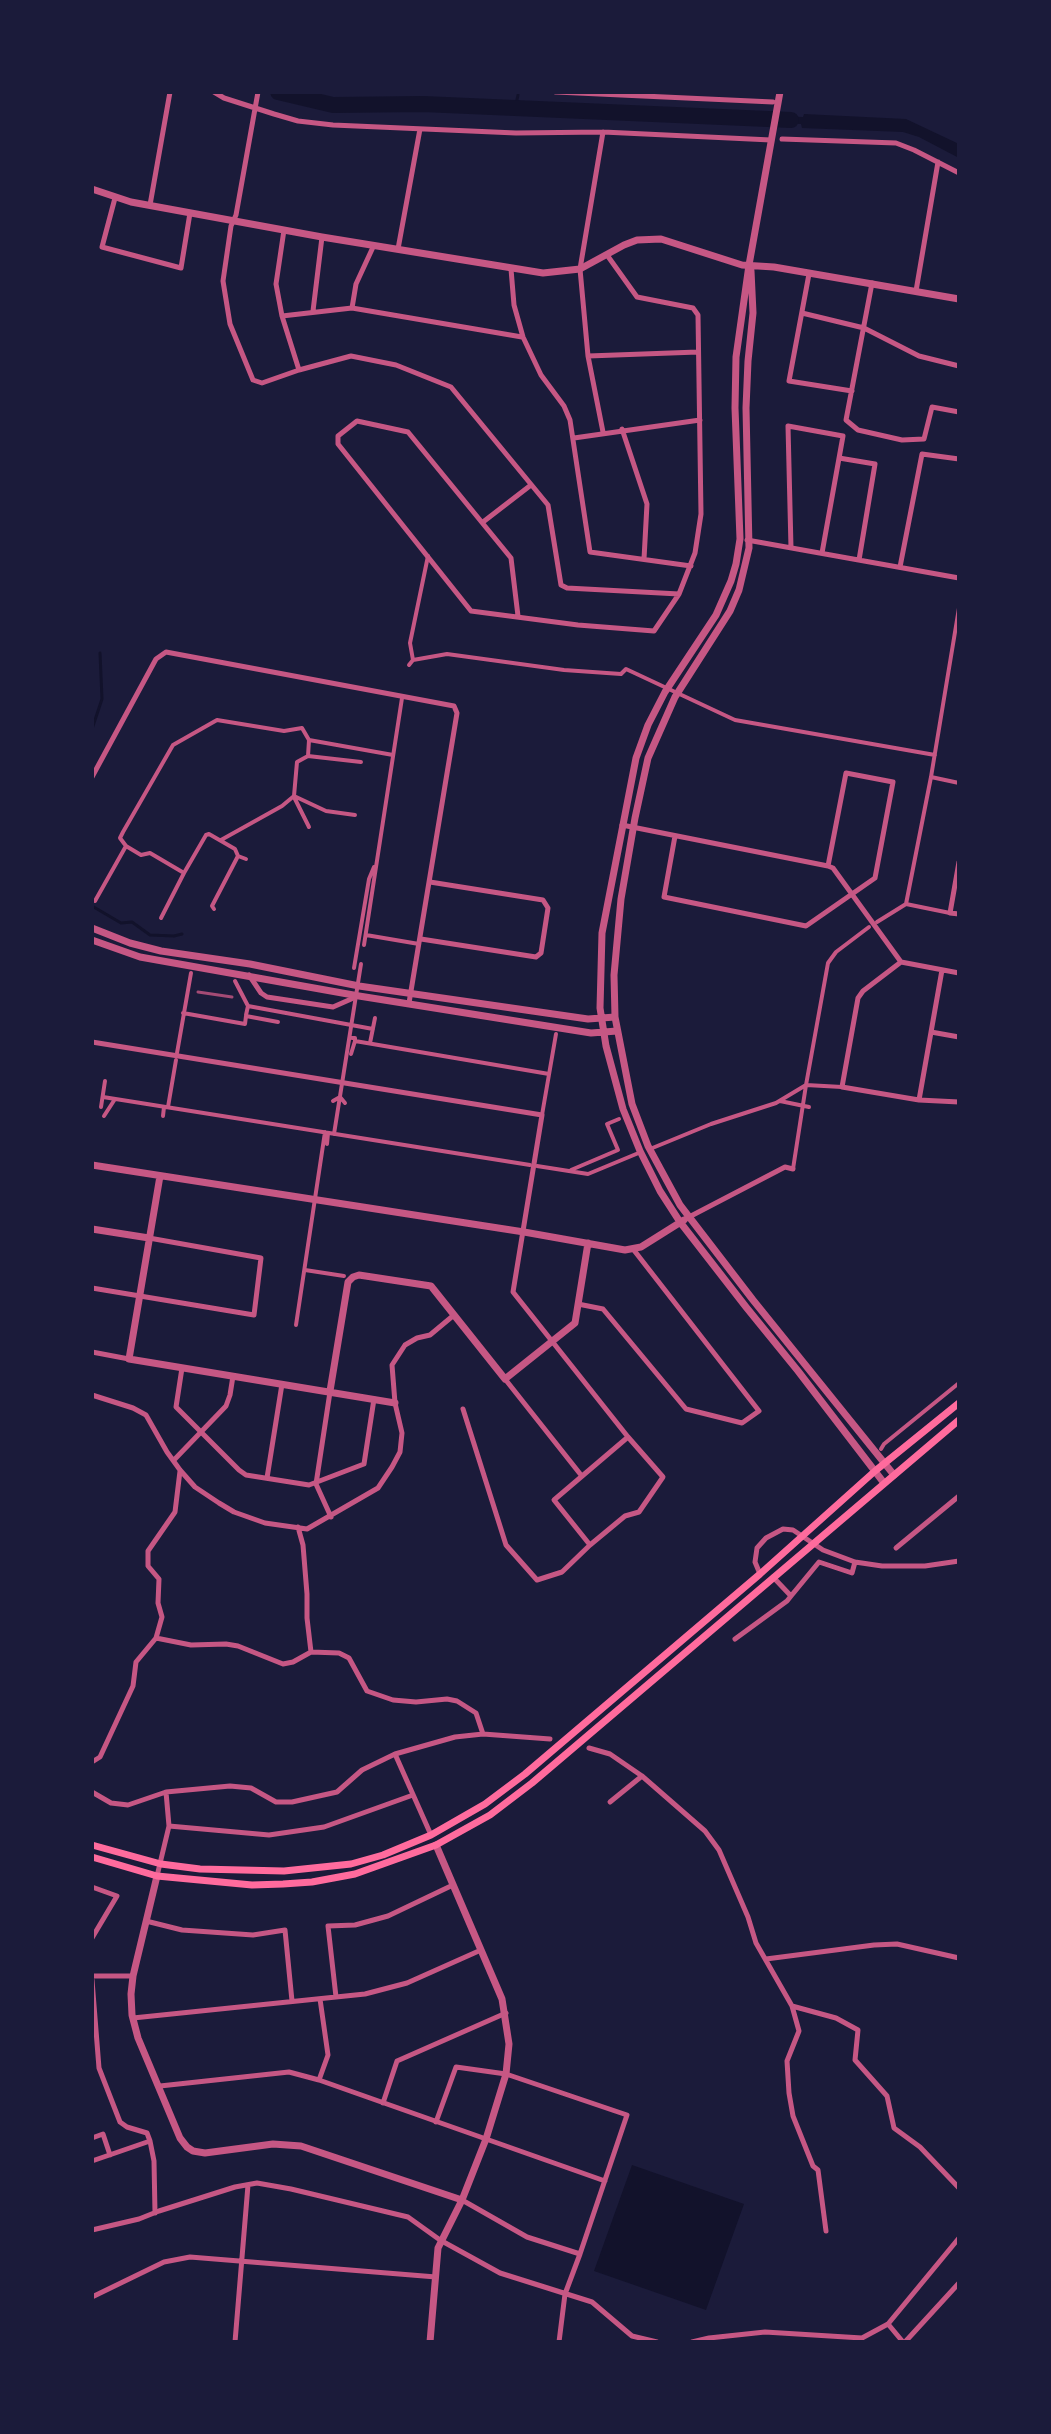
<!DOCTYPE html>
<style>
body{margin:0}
#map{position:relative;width:1051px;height:2434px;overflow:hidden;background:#1b1b3a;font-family:Mulish,sans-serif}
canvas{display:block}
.frame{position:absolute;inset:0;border:94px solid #1b1b3a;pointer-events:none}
</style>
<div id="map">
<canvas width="1051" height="2434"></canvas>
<div class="frame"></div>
</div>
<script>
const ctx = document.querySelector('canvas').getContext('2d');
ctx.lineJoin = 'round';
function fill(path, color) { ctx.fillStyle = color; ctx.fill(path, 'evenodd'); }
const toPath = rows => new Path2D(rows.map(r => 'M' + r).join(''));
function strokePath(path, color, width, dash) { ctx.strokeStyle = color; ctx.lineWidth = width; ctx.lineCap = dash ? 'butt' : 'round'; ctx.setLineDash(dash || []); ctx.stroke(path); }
const water = toPath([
 [804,114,906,119,959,144,959,158,919,137,903,132,802,128,801,124,777,124,778,116,803,117],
 [632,2165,744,2204,706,2310,594,2271]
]);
const stream = toPath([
 [515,109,518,95],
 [92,729,102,699,100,653],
 [92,906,121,923,132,922,150,935,174,936,182,934]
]);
const river = toPath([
 [278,92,333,105,423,104,791,120]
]);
const pedestrian = toPath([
 [413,660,447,654,564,670,621,674,626,669,735,720,935,755],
 [409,665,413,660,410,643,428,556],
 [308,756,361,762],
 [931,777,959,783],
 [294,796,326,811,355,815],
 [294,797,309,827],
 [221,840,282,806,294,796,297,762,308,756,309,740],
 [126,846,141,855,150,853,184,873],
 [238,856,246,859],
 [95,901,126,846,120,838,123,832,173,745,217,720,284,731,302,728,309,740,393,755],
 [906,904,950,913],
 [161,918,184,873,206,835,209,834,235,849,238,856,212,906,214,909],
 [877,922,906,904,931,777,959,608],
 [366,935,419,944],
 [364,945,402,698],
 [354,968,369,879,374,867],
 [235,981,248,1006,246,1015],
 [248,1006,373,1029],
 [183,1013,245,1024,246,1016,278,1022],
 [352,1038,355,1038,355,1041,549,1074],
 [370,1043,375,1018],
 [177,1053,191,973],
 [351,1054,355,1041],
 [103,1097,530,1165],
 [333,1101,340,1097,345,1103],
 [780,1101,809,1107],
 [101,1107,105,1081],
 [168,1107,176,1060],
 [542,1115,556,1034],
 [104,1116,115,1099],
 [163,1116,164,1107],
 [334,1134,361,964],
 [327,1144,328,1133],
 [650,1149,711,1124,776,1103,806,1085,828,963,836,952,869,927],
 [537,1166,588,1174,641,1152],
 [793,1169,806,1085,842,1087],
 [571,1170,618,1150,607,1124,619,1119],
 [305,1270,344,1276],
 [296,1325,325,1132],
 [881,1449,884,1444,959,1383]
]);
const minor = toPath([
 [214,92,224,98,274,114,298,121,333,125,516,133,603,132,771,140],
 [258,92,236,215,231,226,223,281,230,324,253,380,262,383,299,370,351,356,396,365,451,387,548,505,561,585,567,588,679,594,695,553,701,514,698,315,693,308,637,297,607,255],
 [556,92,773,102],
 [782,139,896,143,914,150,959,173],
 [115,198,102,247,181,268,190,213],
 [150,205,170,92],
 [284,230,276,284,282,316,299,370],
 [398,249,420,129],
 [511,269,514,305,523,337,541,375,564,406,570,420,590,552,691,566],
 [809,274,789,381,852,391],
 [872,283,846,420,858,430,902,440,924,439,932,407,959,412],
 [916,291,938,162],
 [352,308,356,284,374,245],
 [313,311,322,237],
 [802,313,864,328,919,356,959,366],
 [282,316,352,308,522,337],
 [588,356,698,352],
 [622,429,647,504,644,559],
 [603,432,588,356,580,269,603,132],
 [574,438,700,420],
 [839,458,875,464,859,560],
 [483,522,531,485],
 [747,540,959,578],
 [791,548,788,426,843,436,822,553],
 [900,567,922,454,959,459],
 [518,616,511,558,408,432,357,421,338,436,338,444,471,611,578,625,654,631,679,594],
 [92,777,156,659,166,652,454,706,457,713,409,1003],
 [622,825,828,866,833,868,901,962,959,973],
 [675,836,664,897,806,926,875,878,893,782,846,773,828,866],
 [959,862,950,913,959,914],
 [421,939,536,957,541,953,548,908,543,900,430,882],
 [901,962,863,991,858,998,842,1087,919,1100,959,1102],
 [249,975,261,993,267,997,333,1007,358,996],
 [931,1032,959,1037],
 [92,1042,542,1115,513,1292,628,1437,663,1477,639,1512,625,1516,590,1545,554,1500,628,1437],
 [919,1100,942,970],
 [689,1217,785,1167,793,1169],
 [92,1288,254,1315,261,1258,149,1238],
 [578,1304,603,1309,686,1409,742,1423,759,1411,633,1249],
 [92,1352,129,1359],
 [182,1368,176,1407,239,1470,246,1475,309,1485,364,1464,374,1399],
 [505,1379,581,1475],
 [330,1392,316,1484,331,1517],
 [92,1395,133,1408,146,1415,167,1452,180,1470,195,1487,219,1503,234,1512,265,1523,307,1529,378,1488,392,1467,400,1452,402,1433,395,1403,392,1365,405,1345,417,1338,430,1335,454,1315],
 [463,1409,506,1545,537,1580,562,1572,590,1545],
 [174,1460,226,1406,230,1395,233,1376],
 [267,1478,282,1384],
 [298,1527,303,1545,307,1594,307,1618,311,1652],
 [896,1548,959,1496],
 [760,1574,755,1562,757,1548,766,1538,783,1529,793,1530,823,1550,855,1562,882,1566,925,1566,959,1561],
 [791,1596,819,1562,852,1573,855,1562],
 [156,1638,191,1645,226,1644,238,1646,283,1664,293,1662,311,1652,339,1653,349,1658,367,1691,393,1700,416,1702,447,1699,457,1701,476,1713,483,1734],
 [735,1639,787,1601,791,1596,773,1577],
 [589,1748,610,1754,642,1776,705,1831,719,1850,748,1917,756,1943,792,2006,799,2031,787,2061,789,2093,793,2116,813,2166,818,2170,826,2231],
 [395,1754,431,1835],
 [92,1762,100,1757,133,1686,136,1662,156,1638,162,1617,158,1603,159,1579,148,1566,148,1551,175,1512,180,1471],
 [92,1792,111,1803,128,1805,166,1792,230,1786,251,1788,276,1802,292,1802,337,1792,362,1770,395,1754,455,1737,483,1734,550,1739],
 [610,1802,642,1776],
 [169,1826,269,1835,324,1827,413,1795],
 [157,1876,169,1826,166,1792],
 [92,1887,117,1896,92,1938],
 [146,1921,182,1930,253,1935,285,1930,292,2001],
 [766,1959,874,1945,897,1944,959,1958],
 [92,1976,133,1976],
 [92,1980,99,2068,120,2122,127,2127,147,2133,150,2141,154,2161,155,2213],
 [336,1997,328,1926,355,1925,388,1916,453,1885],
 [792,2006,836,2018,858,2030,855,2060,887,2096,894,2128,920,2147,959,2188],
 [133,2018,365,1994,407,1983,481,1950],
 [319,2080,328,2055,320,1999],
 [160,2086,289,2072,319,2080,605,2181],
 [383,2103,397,2061,506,2013],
 [436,2122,456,2067,506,2074,627,2115,580,2254,527,2237,462,2200],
 [92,2138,103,2134,110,2155],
 [92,2161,150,2141],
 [92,2230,139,2219,159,2211,235,2187,257,2183,291,2189,408,2217,440,2240,500,2273,592,2302,632,2336,657,2342],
 [92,2297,164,2262,190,2257,436,2277],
 [888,2324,903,2342],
 [235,2342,248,2185],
 [559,2342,565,2294,580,2254],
 [692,2342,709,2338,765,2332,862,2338,888,2324,959,2238],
 [905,2342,959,2283]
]);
const tertiary = toPath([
 [780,92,749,265,736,357,735,408,740,539,736,564,731,581,716,615,665,692,648,725,636,758,602,933,600,1008,606,1046,623,1109,640,1151,660,1191,680,1222,746,1307,798,1371,884,1483],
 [92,189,131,202,322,237,543,273,580,269,624,245,637,240,661,239,742,265,774,267,959,299],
 [751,271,753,313,748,361,746,408,749,548,739,590,730,611,675,697,648,758,635,818,621,899,614,975,615,1017,632,1104,648,1146,680,1205,753,1300,894,1475],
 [92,928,130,943,161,951,250,964,359,986,588,1019,615,1017],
 [92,940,140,957,359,996,591,1033,617,1031],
 [92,1165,524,1232,625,1250,641,1247,684,1220],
 [160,1176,129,1359,395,1403],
 [92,1229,149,1238],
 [330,1391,348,1282,353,1277,359,1275,431,1286,505,1379,575,1323,588,1243],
 [157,1876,133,1976,131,1994,132,2015,138,2038,180,2138,187,2147,193,2151,205,2153,273,2144,301,2146,462,2200],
 [430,2342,438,2248,462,2200,486,2139,506,2074,509,2044,502,1999,436,1845]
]);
const secondary = toPath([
 [92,1845,161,1864,200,1869,284,1871,351,1864,383,1855,431,1835,485,1804,525,1774,760,1574,875,1471,959,1403],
 [92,1857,157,1876,252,1885,283,1884,312,1882,355,1874,436,1845,490,1815,532,1783,959,1420]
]);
const rail = toPath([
 [198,992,232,997]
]);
fill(water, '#12122b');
strokePath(stream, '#12122b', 3);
strokePath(river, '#12122b', 16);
strokePath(pedestrian, '#c65784', 4);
strokePath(minor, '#c65784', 5);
strokePath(tertiary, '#c65784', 7);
strokePath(secondary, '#ff6b9d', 7);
strokePath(rail, '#a44b75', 3);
</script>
